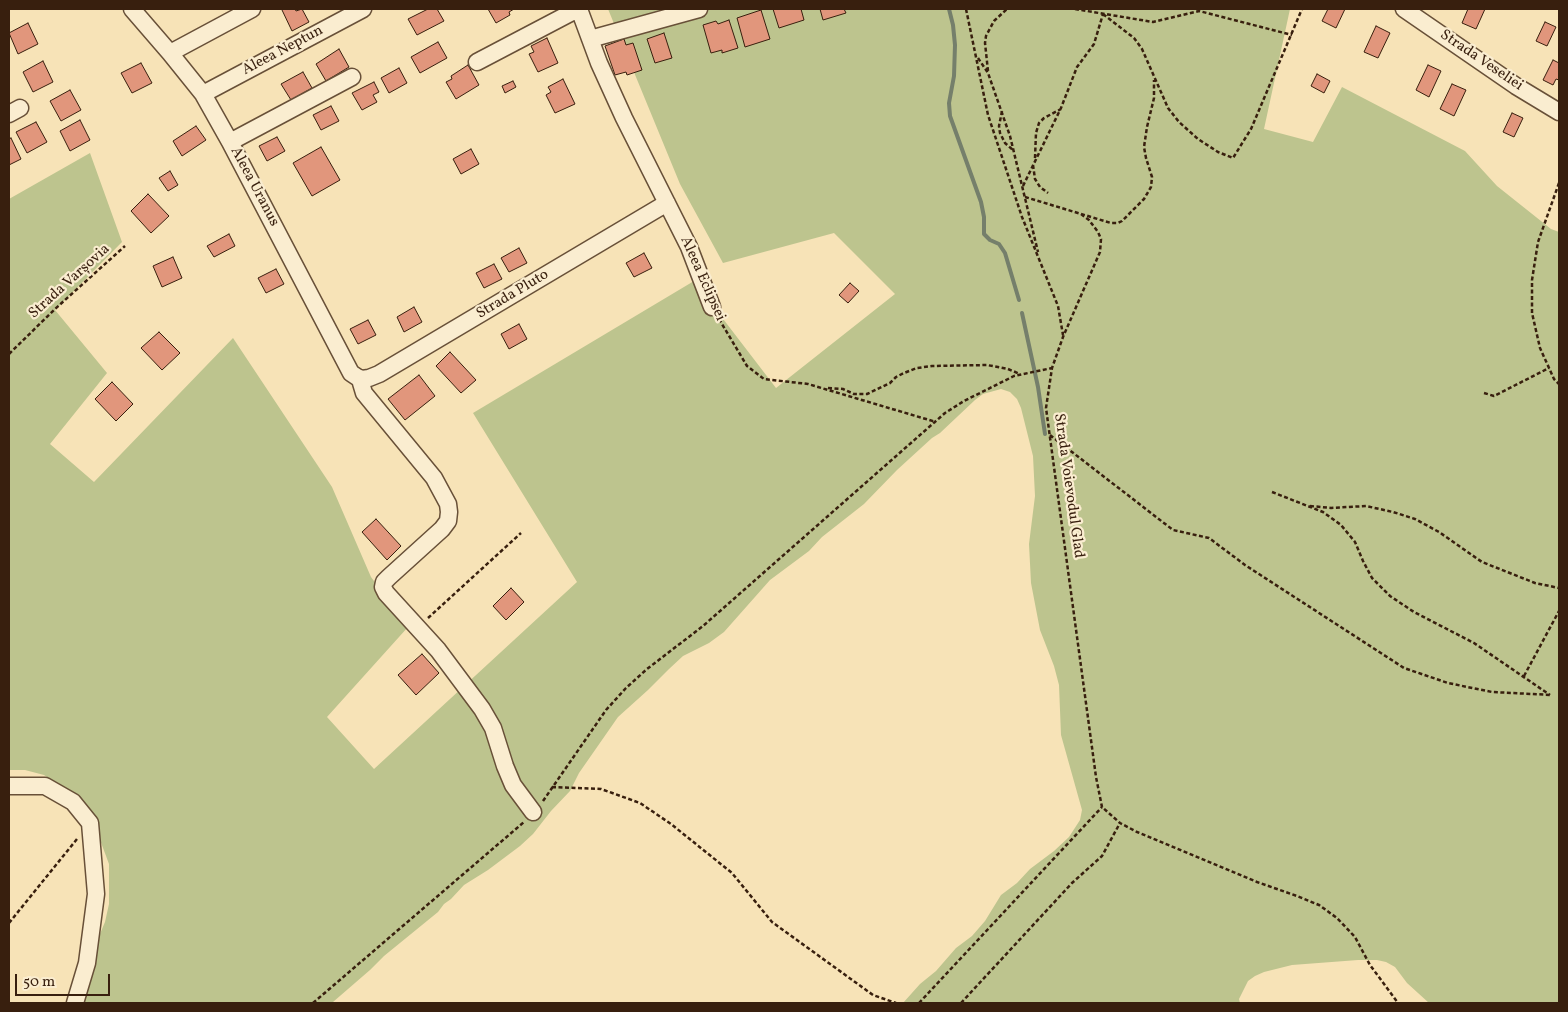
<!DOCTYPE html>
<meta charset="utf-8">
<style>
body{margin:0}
#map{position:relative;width:1568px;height:1012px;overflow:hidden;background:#f7e3b7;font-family:Vollkorn,serif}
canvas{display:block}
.frame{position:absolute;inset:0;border:10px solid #381f0e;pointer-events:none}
.scale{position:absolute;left:15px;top:974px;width:95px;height:22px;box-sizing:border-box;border:2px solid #381f0e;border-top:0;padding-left:6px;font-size:15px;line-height:18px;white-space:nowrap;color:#381f0e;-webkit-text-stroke:4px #faedd0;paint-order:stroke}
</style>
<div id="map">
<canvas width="1568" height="1012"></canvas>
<div class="frame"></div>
<div class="scale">50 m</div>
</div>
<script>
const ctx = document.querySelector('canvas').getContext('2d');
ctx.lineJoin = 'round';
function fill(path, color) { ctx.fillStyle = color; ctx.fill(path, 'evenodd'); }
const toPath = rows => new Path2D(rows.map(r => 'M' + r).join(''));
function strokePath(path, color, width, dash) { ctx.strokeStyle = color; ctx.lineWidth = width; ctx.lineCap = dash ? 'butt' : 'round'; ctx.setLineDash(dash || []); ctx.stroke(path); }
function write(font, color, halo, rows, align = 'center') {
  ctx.font = font + ' Vollkorn,serif'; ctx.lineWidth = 4.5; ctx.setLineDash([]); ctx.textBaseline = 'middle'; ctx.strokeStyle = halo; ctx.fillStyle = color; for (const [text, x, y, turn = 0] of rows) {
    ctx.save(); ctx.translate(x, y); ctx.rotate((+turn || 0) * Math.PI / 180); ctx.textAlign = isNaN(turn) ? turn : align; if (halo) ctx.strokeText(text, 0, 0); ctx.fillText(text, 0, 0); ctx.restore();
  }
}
const green = toPath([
 [608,9,1290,9,1264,129,1313,142,1342,87,1465,151,1497,186,1551,229,1559,232,1559,1003,1429,1003,1407,983,1395,967,1386,962,1377,960,1358,960,1292,965,1264,972,1255,976,1248,981,1239,999,1240,1003,903,1003,920,984,936,971,956,948,972,936,985,921,1001,895,1017,883,1030,869,1054,851,1069,837,1080,820,1082,810,1061,735,1059,685,1054,666,1040,630,1031,583,1029,544,1035,496,1033,456,1021,408,1017,399,1010,392,1001,389,983,394,975,400,940,433,932,438,897,470,864,504,822,537,809,551,770,580,724,632,709,643,683,656,669,669,648,690,618,717,579,773,570,791,551,811,533,834,520,846,488,870,464,885,451,899,444,904,438,912,384,956,370,970,333,1002,82,1003,97,941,105,922,109,904,109,864,96,829,60,786,44,775,25,770,9,770,9,199,90,153,122,242,55,310,107,373,50,444,94,482,233,338,332,487,371,577,408,627,327,717,374,769,577,582,473,413,694,281,776,388,895,294,834,233,723,263,680,184]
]);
const stream = toPath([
 [949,9,953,25,955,45,954,76,949,103,950,116,981,202,984,217,984,234,990,240,999,244,1005,253,1019,300],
 [1022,313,1038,387,1045,434]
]);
const building = toPath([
 [283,9,295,9,296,11,302,9,309,22,292,31,282,10,283,9],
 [428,9,437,9,444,21,417,35,408,19,428,9],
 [488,9,514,9,509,12,510,15,496,23,488,9],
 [773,9,801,9,804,20,779,28,773,9],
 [820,9,844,9,846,13,823,20,820,9],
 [1328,9,1345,9,1336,28,1322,21,1328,9],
 [1468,9,1485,9,1476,29,1462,23,1468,9],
 [761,10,770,39,745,47,737,18,761,10],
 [729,20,738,48,722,53,722,50,711,53,703,25,716,21,718,24,729,20],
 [1545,22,1556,27,1547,46,1536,41,1545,22],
 [28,23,38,44,18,54,9,33,28,23],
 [1376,26,1390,33,1378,58,1364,52,1376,26],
 [664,33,672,58,655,63,647,39,664,33],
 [547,38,558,63,538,72,529,54,534,52,531,46,547,38],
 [624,39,626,45,633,43,642,70,627,75,626,72,615,75,605,46,624,39],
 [438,42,447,58,420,73,411,57,438,42],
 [339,49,349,67,326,81,316,64,339,49],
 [1553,60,1559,63,1559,80,1556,79,1553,85,1543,80,1553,60],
 [43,61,53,82,33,92,23,72,43,61],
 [141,63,152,83,132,93,121,73,141,63],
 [468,65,479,85,456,99,446,82,452,79,451,76,468,65],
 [1428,65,1441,71,1429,97,1416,90,1428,65],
 [399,68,407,83,389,93,381,78,399,68],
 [303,72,312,88,291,100,281,84,303,72],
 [1317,74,1330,81,1324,93,1311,86,1317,74],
 [563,79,575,104,555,113,546,95,551,92,548,87,563,79],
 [513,81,516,87,505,93,502,86,513,81],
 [374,82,379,92,373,95,377,102,362,110,352,93,374,82],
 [1452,84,1466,90,1454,116,1440,109,1452,84],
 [70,90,81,110,61,121,50,101,70,90],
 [331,106,339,121,321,130,313,115,331,106],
 [1512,113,1523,118,1514,137,1503,132,1512,113],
 [80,120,90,140,70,151,60,131,80,120],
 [36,122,47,142,27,153,16,132,36,122],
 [196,126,206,140,182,156,173,141,196,126],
 [277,137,285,151,267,161,259,146,277,137],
 [11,138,21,159,9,165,9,139,11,138],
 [321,147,340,180,312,196,293,163,321,147],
 [471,149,479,164,461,174,453,159,471,149],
 [170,171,178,185,168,191,159,178,170,171],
 [148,194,169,216,151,233,131,211,148,194],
 [229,234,235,246,214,257,207,246,229,234],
 [519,248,527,263,509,272,501,258,519,248],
 [644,253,652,268,634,277,626,263,644,253],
 [173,257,182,278,162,287,153,266,173,257],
 [494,264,502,279,484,288,476,273,494,264],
 [276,269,284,284,266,293,258,278,276,269],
 [850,283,859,291,848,303,839,295,850,283],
 [414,307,422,322,404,332,397,317,414,307],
 [368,320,376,335,358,344,350,329,368,320],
 [519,324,527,339,509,349,501,334,519,324],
 [159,332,180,353,162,370,141,348,159,332],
 [450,352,476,380,461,393,436,366,450,352],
 [419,375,435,396,405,420,388,399,419,375],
 [112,382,133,404,116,421,95,399,112,382],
 [376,519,401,546,387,560,362,532,376,519],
 [511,588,524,602,506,620,493,606,511,588],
 [422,654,439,673,416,695,398,675,422,654]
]);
const path = toPath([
 [966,9,988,115,1022,217,1058,306,1063,335],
 [1075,9,1153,22,1199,11,1292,35],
 [1103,14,1134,38,1142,49,1168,108,1179,122,1198,139,1218,152,1233,158,1251,129,1302,9],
 [978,58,988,73,1010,136,1038,252],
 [988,71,985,43,986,36,994,21,1007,9],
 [1002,111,999,126,1000,133,1005,143,1013,150],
 [1035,158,1036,133,1039,123,1044,118,1061,109],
 [1033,165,1035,179,1040,187,1048,193],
 [1559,183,1538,242,1532,280,1532,313,1540,348,1554,379,1559,384],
 [1023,186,1061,108,1077,67,1094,44,1103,14],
 [1025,197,1111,223,1118,223,1122,221,1144,199,1151,187,1152,177,1146,158,1144,147,1147,127,1154,98,1154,80],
 [1081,214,1089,220,1098,232,1101,239,1100,252,1063,337,1052,368,1046,408,1096,777,1102,807,1120,823,1137,832,1257,882,1297,896,1319,905,1337,918,1355,937,1370,965,1398,1003],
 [719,319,747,366,764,379,808,384,936,422],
 [9,354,55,309,125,246],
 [828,388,843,389,854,394,867,394,890,383,896,377,904,373,917,368,932,366,987,365,1008,369,1020,374],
 [1484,393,1494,396,1549,368],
 [1050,435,1173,530,1209,538,1245,565,1404,668,1448,683,1492,692,1552,695],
 [1272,492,1323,512,1341,525,1355,542,1363,561,1372,578,1390,596,1414,612,1474,643,1550,695],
 [1310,506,1331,508,1366,506,1393,512,1415,519,1439,532,1482,562,1535,583,1559,588],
 [428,618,521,533],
 [1524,676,1559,611],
 [552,787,601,789,640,803,671,824,732,873,772,922,873,995,896,1003],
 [543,801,606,710,626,688,647,669,703,626,945,413,964,401,1014,376,1052,368],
 [9,923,77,839],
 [313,1003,524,822],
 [919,1003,1102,807],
 [961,1003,1072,883,1102,856,1120,823]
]);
const minor = toPath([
 [132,9,170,53,203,94,230,142,351,373,357,377,362,379,369,378,379,374,667,203],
 [579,9,599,63,624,118,689,247,712,307],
 [1404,9,1516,86,1559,112],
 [590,39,699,9],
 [170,53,252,9],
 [477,62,578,9],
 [203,94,363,9],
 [9,114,20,108],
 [230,142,352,77],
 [362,379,361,383,364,393,434,478,448,504,449,512,448,521,442,529,389,577,384,582,383,587,386,593,438,650,482,709,493,728,505,766,513,785,533,812],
 [9,786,45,786,73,802,90,823,96,894,87,963,75,1003]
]);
const streetNames = [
 ["Aleea Neptun",283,51,-28],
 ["Strada Veseliei",1481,61,34],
 ["Aleea Uranus",254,187,62],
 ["Aleea Eclipsei",702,279,66],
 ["Strada Varșovia",70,282,-42],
 ["Strada Pluto",513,295,-31],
 ["Strada Voievodul Glad",1068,486,82]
];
fill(green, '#bdc48e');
strokePath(stream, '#757f6b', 4);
fill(building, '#e1967c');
strokePath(building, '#381f0e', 1);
strokePath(minor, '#685038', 19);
strokePath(path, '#381f0e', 2.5, [4, 2.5]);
strokePath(minor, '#faedd0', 16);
write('15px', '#381f0e', '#faedd0', streetNames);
</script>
